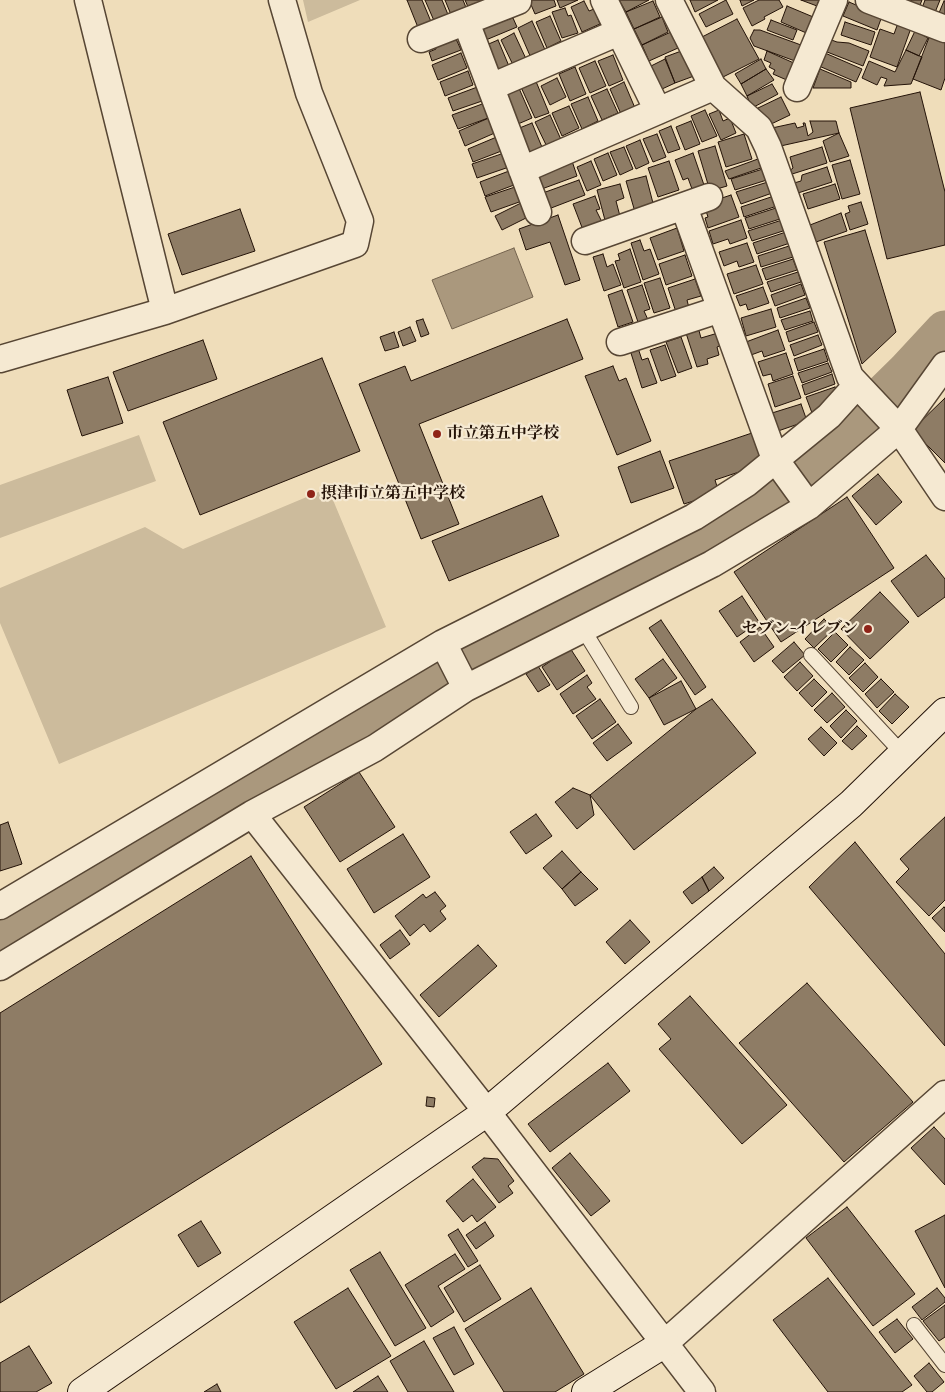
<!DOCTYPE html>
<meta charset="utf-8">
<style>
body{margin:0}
canvas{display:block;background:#efddba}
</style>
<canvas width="945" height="1392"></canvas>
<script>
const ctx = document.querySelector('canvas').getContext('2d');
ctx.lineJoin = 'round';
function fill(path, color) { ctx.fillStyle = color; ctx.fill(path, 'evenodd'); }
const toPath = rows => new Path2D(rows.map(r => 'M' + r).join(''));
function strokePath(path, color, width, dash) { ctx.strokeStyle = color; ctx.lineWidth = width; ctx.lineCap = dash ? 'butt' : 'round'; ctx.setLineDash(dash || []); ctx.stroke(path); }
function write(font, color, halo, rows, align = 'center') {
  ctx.font = font + ' "IM FELL French Canon","Noto Serif JP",serif'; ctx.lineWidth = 4.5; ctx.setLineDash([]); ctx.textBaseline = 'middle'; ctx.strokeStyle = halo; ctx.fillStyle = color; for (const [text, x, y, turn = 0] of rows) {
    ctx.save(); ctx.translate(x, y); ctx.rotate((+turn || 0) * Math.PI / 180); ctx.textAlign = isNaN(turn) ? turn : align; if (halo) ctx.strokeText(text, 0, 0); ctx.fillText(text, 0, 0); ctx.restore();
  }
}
const green = toPath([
 [303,0,360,0,308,22],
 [139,435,156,481,0,538,0,485],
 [328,488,386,627,59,764,0,623,0,588,145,527,183,549]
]);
const water = toPath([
 [514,248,533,297,452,329,432,280,514,248]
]);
const river = toPath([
 [0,931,227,793,477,649,692,541,775,491,855,423,907,372,945,331]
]);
const building = toPath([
 [407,0,422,0,432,24,419,30,407,0],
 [425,0,442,0,449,17,435,23,425,0],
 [445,0,463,0,467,10,452,17,445,0],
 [465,0,482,0,483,4,469,9,465,0],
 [529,0,554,0,556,6,535,14,529,0],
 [557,0,578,0,560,8,557,0],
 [619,0,649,0,626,12,619,0],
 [690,0,718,0,695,12,690,0],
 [726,0,733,14,706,27,699,14,726,0],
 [740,0,754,0,742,6,740,0],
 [759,0,779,0,783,7,764,17,765,19,752,26,743,8,759,0],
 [801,0,819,0,817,6,801,0],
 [911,0,922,0,917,13,908,9,911,0],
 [925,0,940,0,934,15,921,11,925,0],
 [584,1,589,11,594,9,600,24,582,32,571,7,584,1],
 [653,1,660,17,634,29,626,12,653,1],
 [944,1,945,1,945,24,936,20,944,1],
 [849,2,882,16,877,30,843,16,849,2],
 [787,6,818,19,811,35,781,22,787,6],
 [565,8,568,16,571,15,578,33,562,38,552,12,565,8],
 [550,16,561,41,547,48,536,22,550,16],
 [662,17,668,32,642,45,634,29,662,17],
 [505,18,506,20,513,18,517,27,481,42,481,30,487,27,485,22,505,18],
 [737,19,759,59,723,77,702,37,737,19],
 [771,20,797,30,793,40,767,30,771,20],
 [532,21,546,52,531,58,518,28,532,21],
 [845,22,875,32,871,45,841,35,845,22],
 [898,23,911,28,897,67,870,57,880,29,894,34,898,23],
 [754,30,760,30,801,45,795,61,754,46,750,38,754,30],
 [915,31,928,38,919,56,906,50,915,31],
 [671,32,678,48,649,61,642,45,671,32],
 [514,33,527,61,514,67,501,40,514,33],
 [930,35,945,40,945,78,941,90,913,79,930,35],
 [453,38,457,41,461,50,432,61,429,52,436,49,435,45,453,38],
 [826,38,837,42,849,43,869,51,863,66,822,50,826,38],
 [498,40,511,71,496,77,484,46,498,40],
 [684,50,694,76,675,83,665,57,684,50],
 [906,50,922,57,911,84,884,86,887,79,881,77,877,85,862,78,869,61,895,72,906,50],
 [767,51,796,64,789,81,773,74,775,70,769,67,771,63,764,60,767,51],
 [461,53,467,68,438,80,432,65,461,53],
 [825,53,862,69,856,82,819,66,825,53],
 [613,55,623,80,609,86,598,61,613,55],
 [665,59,675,83,662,89,651,66,665,59],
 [761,59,766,69,741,84,735,74,761,59],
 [595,61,606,86,590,93,579,68,595,61],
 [575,67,586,94,570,101,559,74,575,67],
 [766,69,774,80,747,96,741,84,766,69],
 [820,69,851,82,851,88,813,88,820,69],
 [468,71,473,85,445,96,440,82,468,71],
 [557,78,566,97,550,105,541,86,557,78],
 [535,79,549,113,535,118,520,85,535,79],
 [624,82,635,108,621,114,610,89,624,82],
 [772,84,778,94,752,108,747,96,772,84],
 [480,86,485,100,453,111,448,98,480,86],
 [518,86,532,118,518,124,503,92,518,86],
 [607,89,618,113,602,120,591,96,607,89],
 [920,92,945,192,945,245,887,259,850,108,920,92],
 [588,97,598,121,582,129,571,104,588,97],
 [781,97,790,115,767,126,758,108,781,97],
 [485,103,491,117,458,129,452,115,485,103],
 [569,106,579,128,562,136,552,113,569,106],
 [705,110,717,136,702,142,691,116,705,110],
 [719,110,723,121,730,118,736,133,721,140,709,114,719,110],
 [550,115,563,144,549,151,535,122,550,115],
 [491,117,497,132,465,146,459,131,491,117],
 [691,121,700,144,685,150,676,127,691,121],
 [810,121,836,121,839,133,776,147,772,128,795,123,797,128,804,126,803,123,805,123,808,136,813,132,810,121],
 [532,123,544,152,529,158,517,129,532,123],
 [671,126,680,149,668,153,659,131,671,126],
 [839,133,849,156,830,162,823,141,839,133],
 [657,134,666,157,653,162,643,139,657,134],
 [744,134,752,159,726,167,718,142,744,134],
 [499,136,504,150,473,162,468,149,499,136],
 [640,140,649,163,636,169,626,146,640,140],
 [715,146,727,186,710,191,698,151,715,146],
 [624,147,633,169,620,175,610,152,624,147],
 [822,147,827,163,789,175,788,172,793,168,790,157,822,147],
 [507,152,512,166,477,178,472,164,507,152],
 [608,153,617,175,603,181,594,159,608,153],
 [693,153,704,185,692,189,688,178,683,180,675,160,693,153],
 [758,159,761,168,729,179,725,171,758,159],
 [850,160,860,194,842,199,832,165,850,160],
 [572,161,577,176,539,190,534,175,572,161],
 [591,161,601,185,587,191,577,167,591,161],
 [669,161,679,190,658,197,648,168,669,161],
 [827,167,832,182,798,193,794,183,801,181,802,175,827,167],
 [766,168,770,179,735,190,731,179,766,168],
 [509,171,514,185,485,196,480,182,509,171],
 [646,176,654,207,635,212,626,181,646,176],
 [579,180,585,195,546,210,540,194,579,180],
 [771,181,775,192,741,204,736,192,771,181],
 [620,184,624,198,616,201,621,220,606,224,597,190,620,184],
 [835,184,840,199,808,209,803,194,835,184],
 [515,187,522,201,491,212,485,197,515,187],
 [731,195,739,217,708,228,705,218,708,217,706,211,719,207,716,200,731,195],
 [595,196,600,209,596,210,602,222,583,230,573,204,595,196],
 [774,196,777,206,744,217,741,207,774,196],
 [525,201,532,215,502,230,495,216,525,201],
 [861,202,868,224,850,230,845,214,850,212,848,206,861,202],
 [779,207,783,218,749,229,745,218,779,207],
 [240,209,255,251,182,275,168,234,240,209],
 [841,213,847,231,816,242,810,225,841,213],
 [558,215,580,280,565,285,550,242,526,250,519,229,558,215],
 [741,220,747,238,730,244,728,239,713,244,709,231,741,220],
 [782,220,786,230,752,241,748,231,782,220],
 [677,228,684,251,658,260,650,238,677,228],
 [865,230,896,332,862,364,824,242,865,230],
 [786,232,790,243,757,254,753,243,786,232],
 [640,240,644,251,650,249,659,274,643,280,631,243,640,240],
 [747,243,754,262,739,267,737,261,724,266,719,252,747,243],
 [789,246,793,257,761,267,758,256,789,246],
 [630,249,641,282,624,288,615,261,620,260,618,254,630,249],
 [603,254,607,267,613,264,621,285,604,291,593,257,603,254],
 [685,255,692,276,666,285,659,264,685,255],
 [793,259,797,270,766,280,762,269,793,259],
 [756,265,763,284,734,294,727,274,756,265],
 [798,272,801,282,771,292,767,282,798,272],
 [660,278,670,308,654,313,644,283,660,278],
 [695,279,701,296,687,300,689,308,676,312,668,288,695,279],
 [801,284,805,295,775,306,771,295,801,284],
 [642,285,650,309,644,311,649,322,639,325,627,290,642,285],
 [763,287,769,303,748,310,746,304,740,306,736,296,763,287],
 [622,290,633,322,618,327,608,295,622,290],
 [806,298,810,308,780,318,777,308,806,298],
 [771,309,776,327,746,336,741,318,771,309],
 [810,311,813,321,785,330,781,320,810,311],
 [423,319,429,334,421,337,416,321,423,319],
 [567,319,583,359,419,424,459,524,421,539,359,384,405,366,411,381,567,319],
 [814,322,818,332,789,342,786,332,814,322],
 [410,327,416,341,403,346,398,332,410,327],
 [698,327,701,338,718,333,722,345,717,347,719,355,707,359,708,364,697,367,685,330,698,327],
 [778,330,785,350,764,357,762,351,751,355,746,342,778,330],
 [394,332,399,347,385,351,380,337,394,332],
 [818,335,822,345,794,356,790,345,818,335],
 [681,337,692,368,678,373,666,342,681,337],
 [203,340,217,379,128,411,113,372,203,340],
 [665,345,676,376,661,381,650,350,665,345],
 [638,348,642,360,648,358,657,383,642,388,630,350,638,348],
 [824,349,828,361,798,371,794,359,824,349],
 [786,353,793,374,773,381,771,374,763,376,758,362,786,353],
 [322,358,360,451,200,515,163,422,322,358],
 [828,363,832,372,802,383,798,373,828,363],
 [613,366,619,381,626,378,651,441,617,455,585,376,613,366],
 [832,374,835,384,805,395,802,385,832,374],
 [793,376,801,398,775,407,768,384,793,376],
 [108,377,123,423,82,436,67,390,108,377],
 [835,387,839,396,829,407,812,413,806,397,835,387],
 [945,398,945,463,912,430,945,398],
 [801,404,807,421,778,431,772,413,801,404],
 [752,433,763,464,715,480,719,493,684,504,669,461,752,433],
 [660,451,674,488,631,503,618,467,660,451],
 [878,474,902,502,876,525,852,496,878,474],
 [542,496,559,536,449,581,432,541,542,496],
 [847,497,894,568,781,642,734,572,847,497],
 [926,555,945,579,945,597,918,617,891,581,926,555],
 [880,592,909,622,870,659,841,629,880,592],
 [742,596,759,622,737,637,719,611,742,596],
 [824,619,834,629,814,648,805,639,824,619],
 [661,620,706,687,695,695,649,628,661,620],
 [760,627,774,647,754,662,740,642,760,627],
 [835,632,848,645,831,662,818,649,835,632],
 [794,642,805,655,783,673,772,661,794,642],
 [850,647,864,660,849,675,836,662,850,647],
 [570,648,585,671,557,690,542,667,570,648],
 [663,659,677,678,649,698,635,679,663,659],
 [800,662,813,676,797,691,784,677,800,662],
 [865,663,878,677,863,692,849,678,865,663],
 [538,666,550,685,538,692,526,674,538,666],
 [587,675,592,683,587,687,596,699,573,714,560,694,587,675],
 [814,679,827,692,812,707,799,693,814,679],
 [881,679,894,692,877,708,865,694,881,679],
 [681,681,696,709,664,725,649,698,681,681],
 [832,693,845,707,827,723,814,710,832,693],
 [895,694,909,707,892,724,879,711,895,694],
 [600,699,616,722,592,739,576,716,600,699],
 [712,699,756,753,634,850,590,795,696,709,712,699],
 [846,710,857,721,841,738,830,726,846,710],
 [618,724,632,743,607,761,593,743,618,724],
 [857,726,867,736,852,750,842,741,857,726],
 [821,727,837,743,824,756,808,739,821,727],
 [359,772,395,827,340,862,304,807,359,772],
 [573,788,590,795,594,815,577,829,555,802,573,788],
 [536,814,552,836,526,854,510,832,536,814],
 [945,817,945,900,929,916,896,882,909,869,900,859,945,817],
 [8,822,22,864,0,871,0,825,8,822],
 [403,834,430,877,374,913,347,869,403,834],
 [855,842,945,954,945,1046,809,887,855,842],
 [562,851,581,872,562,889,543,868,562,851],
 [251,856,382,1064,0,1303,0,1013,251,856],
 [714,867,724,878,709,891,702,877,714,867],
 [581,872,598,889,575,906,562,889,581,872],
 [702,877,709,891,692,904,683,892,702,877],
 [435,892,446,906,440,911,446,919,430,932,424,924,410,936,395,916,423,894,426,898,435,892],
 [944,907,945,908,945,932,932,918,944,907],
 [630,920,650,942,625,964,606,942,630,920],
 [400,930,410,944,390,959,380,945,400,930],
 [478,945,497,966,439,1017,420,995,478,945],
 [807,983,913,1102,844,1162,739,1043,807,983],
 [690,996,787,1105,742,1144,659,1049,671,1039,658,1024,690,996],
 [608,1063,630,1091,550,1152,528,1124,608,1063],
 [427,1097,435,1098,434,1107,426,1106,427,1097],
 [934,1127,945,1139,945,1185,911,1148,934,1127],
 [570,1153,610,1201,591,1216,552,1168,570,1153],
 [484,1158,498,1159,514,1181,508,1186,513,1193,499,1203,472,1167,484,1158],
 [473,1179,496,1207,477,1222,472,1215,463,1222,446,1201,473,1179],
 [847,1207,915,1294,873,1326,806,1238,847,1207],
 [945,1215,945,1288,915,1231,945,1215],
 [201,1221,221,1253,198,1267,178,1235,201,1221],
 [485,1222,494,1236,476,1249,466,1235,485,1222],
 [458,1229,478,1261,468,1267,448,1235,458,1229],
 [380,1252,426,1328,395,1346,350,1270,380,1252],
 [455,1254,465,1269,438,1286,454,1312,431,1327,405,1285,455,1254],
 [480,1265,501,1299,464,1322,444,1288,480,1265],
 [828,1278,912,1385,902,1392,828,1392,773,1320,828,1278],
 [348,1288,391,1356,336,1389,294,1322,348,1288],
 [531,1288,584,1374,555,1392,504,1392,465,1329,531,1288],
 [937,1288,945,1298,945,1302,922,1320,912,1307,937,1288],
 [945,1305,945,1337,939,1341,923,1321,945,1305],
 [897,1319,913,1339,895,1353,879,1332,897,1319],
 [454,1327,474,1364,454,1375,433,1338,454,1327],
 [424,1341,454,1392,408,1392,390,1361,424,1341],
 [29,1346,52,1383,36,1392,0,1392,0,1363,29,1346],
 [929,1363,944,1382,932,1392,927,1392,914,1376,929,1363],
 [378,1376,388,1392,353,1392,378,1376],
 [217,1384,221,1392,204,1392,217,1384]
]);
const lane = toPath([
 [583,629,631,707],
 [811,655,902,753],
 [914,1325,945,1365]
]);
const street = toPath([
 [88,0,165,311],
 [604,0,658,111],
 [669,0,713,87,759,128,768,147,850,377,899,429,945,497],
 [869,0,945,29],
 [466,22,538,212],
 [421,39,518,1],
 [491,87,619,32],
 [797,88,834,0],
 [522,170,713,87],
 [684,207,775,459,809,506],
 [585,241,709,197],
 [620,342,721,309],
 [0,359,165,311,355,244,360,221,309,93,282,0],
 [443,643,466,688],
 [252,814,487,1112,702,1392],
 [0,906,443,643,694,517,747,483,829,416,857,385],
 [0,967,252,814,375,748,466,688,712,564,809,506,899,429,945,365],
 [665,1343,945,1094]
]);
const secondary = toPath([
 [82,1392,487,1112,851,804,945,712],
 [586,1392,665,1343]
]);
const markers = [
 [437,434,5,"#8f2418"],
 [311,494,5,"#8f2418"],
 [868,629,5,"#8f2418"]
];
const poiNames = [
 ["市立第五中学校",447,434],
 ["摂津市立第五中学校",321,494],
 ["セブン-イレブン",858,629,"right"]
];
fill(green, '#ccbb9c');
fill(water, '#aa987d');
strokePath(water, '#74634e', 1);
strokePath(river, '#aa987d', 41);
fill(building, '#8e7c65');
strokePath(building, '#241308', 1);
strokePath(lane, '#574634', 16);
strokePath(street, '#574634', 29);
strokePath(secondary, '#241308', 30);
strokePath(lane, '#f5e9d2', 14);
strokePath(street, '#f5e9d2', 26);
strokePath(secondary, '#f5e9d2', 28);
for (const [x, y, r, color] of markers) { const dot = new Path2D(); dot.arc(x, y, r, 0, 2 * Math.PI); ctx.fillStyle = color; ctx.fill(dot); strokePath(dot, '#f5e9d2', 2); }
write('bold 16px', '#241308', '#f5e9d2', poiNames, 'left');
</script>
